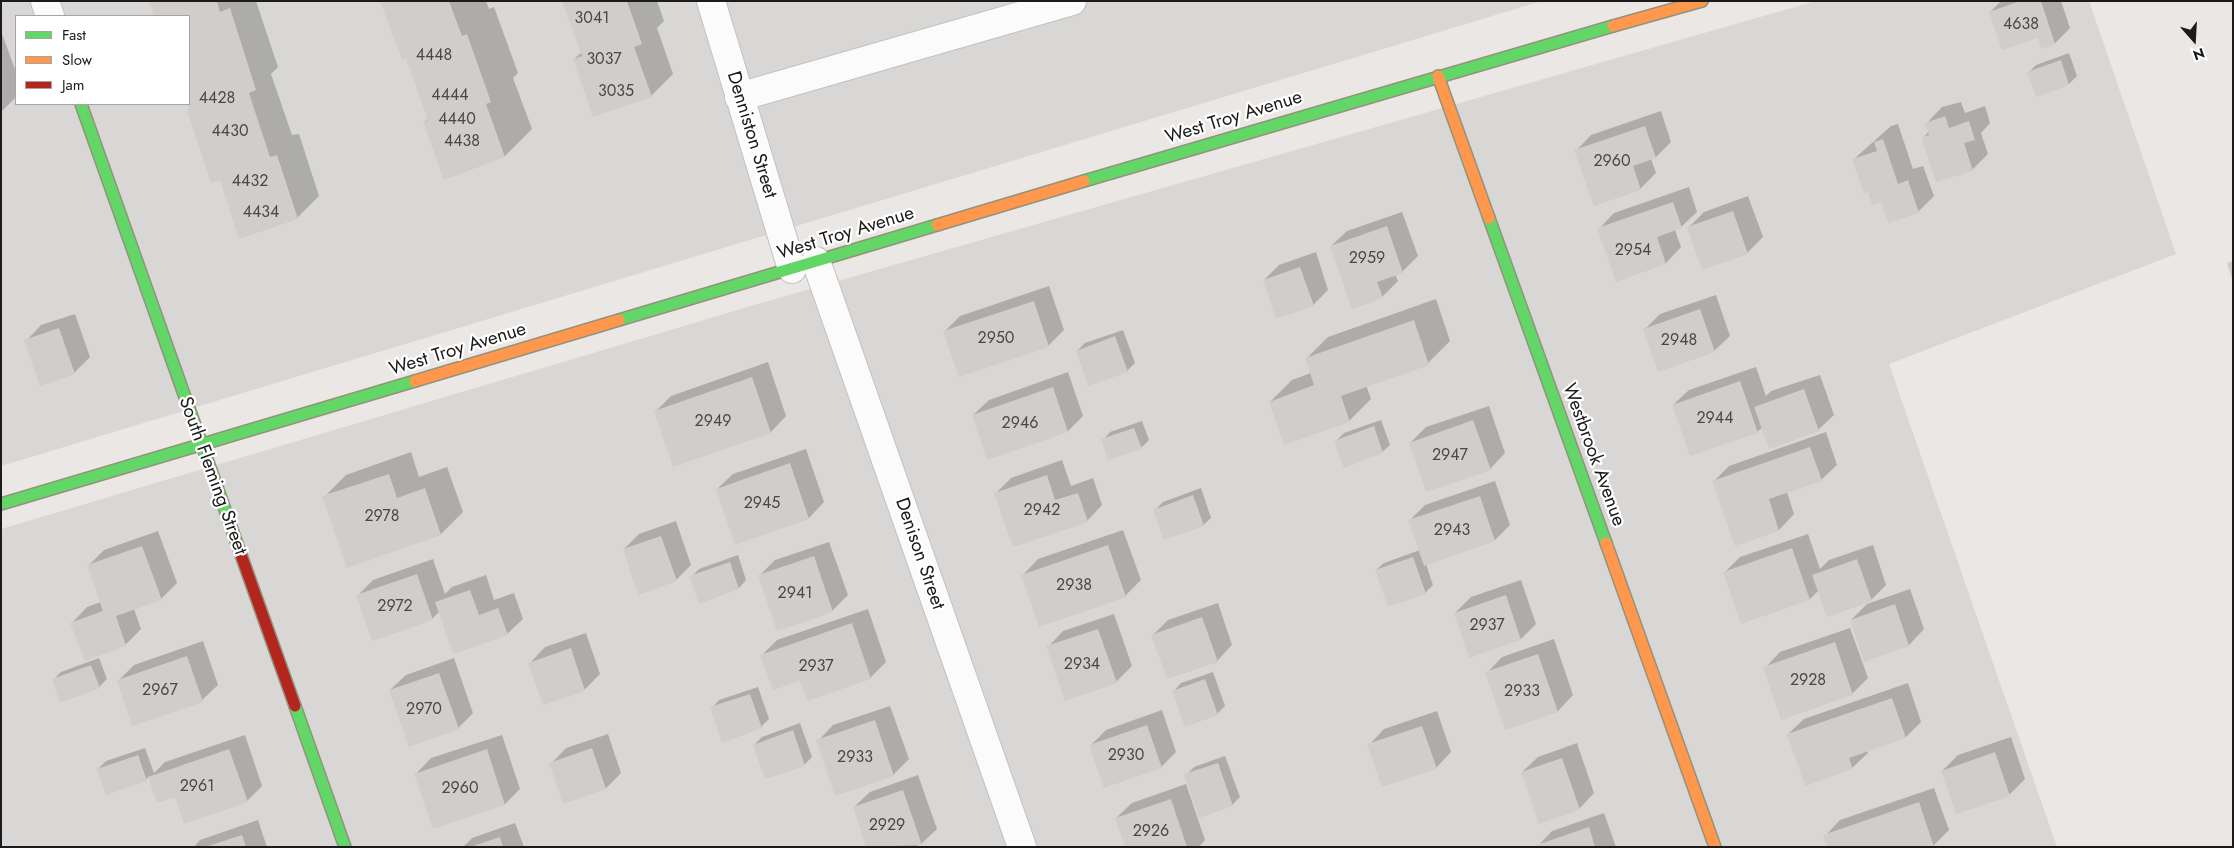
<!DOCTYPE html>
<style>
body{margin:0}
#map{position:relative;width:2234px;height:848px;overflow:hidden;background:#eae7e4;font-family:Jost,sans-serif}
canvas{display:block}
.frame{position:absolute;inset:0;border:2px solid #1b1b1b;pointer-events:none}
.legend{position:absolute;left:15px;top:15px;width:175px;height:90px;box-sizing:border-box;background:#fff;border:1px solid #a4a4a4;margin:0;padding:6px 9px;list-style:none;font-size:15px;color:#1b1b1b}
.legend li{display:flex;align-items:center;gap:10px;height:25px}
.legend b{width:25px;border:1px solid #a4a4a4}
.north{position:absolute;left:2169px;top:15px;width:50px;height:50px;-webkit-text-stroke:4px #fff;paint-order:stroke;rotate:161deg;font-size:14px;font-weight:700;line-height:20px;text-align:center;color:#1b1b1b}
.north::after{content:'';display:block;margin:auto;width:18px;height:22px;background:#1b1b1b;clip-path:polygon(50% 0,100% 100%,50% 72%,0 100%)}
</style>
<div id="map">
<canvas width="2234" height="848"></canvas>
<div class="frame"></div>
<ul class="legend">
<li><b style="height:6px;background:#63d668"></b>Fast</li>
<li><b style="height:6px;background:#ff974d"></b>Slow</li>
<li><b style="height:6px;background:#b3261e"></b>Jam</li>
</ul>
<div class="north">N</div>
</div>
<script>
const ctx = document.querySelector('canvas').getContext('2d');
ctx.lineJoin = 'round';
function fill(path, color) { ctx.fillStyle = color; ctx.fill(path, 'evenodd'); }
const toPath = rows => new Path2D(rows.map(r => 'M' + r).join(''));
function strokePath(path, color, width, dash) { ctx.strokeStyle = color; ctx.lineWidth = width; ctx.lineCap = dash ? 'butt' : 'round'; ctx.setLineDash(dash || []); ctx.stroke(path); }
function write(font, color, halo, rows, align = 'center') {
  ctx.font = font + ' Jost,sans-serif'; ctx.lineWidth = 4.5; ctx.setLineDash([]); ctx.textBaseline = 'middle'; ctx.strokeStyle = halo; ctx.fillStyle = color; for (const [text, x, y, turn = 0] of rows) {
    ctx.save(); ctx.translate(x, y); ctx.rotate((+turn || 0) * Math.PI / 180); ctx.textAlign = isNaN(turn) ? turn : align; if (halo) ctx.strokeText(text, 0, 0); ctx.fillText(text, 0, 0); ctx.restore();
  }
}
const residential = toPath([
 [1,1,1542,1,1,466],
 [16,16,189,16,189,104,16,104],
 [1816,1,2089,1,2176,254,1889,364,2057,847,1,847,1,529,768,301]
]);
const parking = toPath([
 [240,1,353,1,412,177,316,211],
 [652,1,771,1,779,29,749,39,757,65,680,87],
 [926,1,1144,1,840,89,823,31]
]);
const shadow = toPath([
 [151,1,256,1,278,67,271,74,292,135,299,134,319,196,297,218,220,178,188,110,191,108,189,101,189,16,156,16],
 [382,1,486,1,489,9,494,7,518,73,513,78,532,129,505,156,424,122,429,118,407,57],
 [563,1,657,1,664,21,657,28,673,74,651,96,574,59,582,52],
 [2001,1,2061,1,2070,28,2055,43,2042,48,2039,37,1990,12],
 [1,31,16,72,16,97,1,112],
 [2069,53,2077,76,2069,84,2036,95,2029,72,2036,65],
 [1961,102,1965,113,1985,106,1990,123,1981,133,1988,154,1972,170,1923,138,1929,131,1927,123,1942,107],
 [1661,111,1671,142,1656,157,1651,159,1656,173,1640,189,1576,151,1591,135],
 [1898,124,1913,169,1923,166,1934,196,1918,212,1882,201,1854,159,1891,126],
 [1689,187,1697,212,1681,227,1675,230,1681,247,1666,263,1616,280,1599,229,1614,213],
 [1748,196,1763,237,1747,253,1689,227,1704,212],
 [1402,212,1418,256,1402,272,1395,274,1398,281,1382,297,1331,246,1347,231],
 [1316,252,1328,290,1313,305,1264,280,1279,265],
 [1049,286,1064,330,1048,346,945,331,960,316],
 [1716,295,1730,336,1714,351,1645,329,1660,314],
 [1436,299,1450,341,1428,363,1366,385,1371,399,1349,421,1270,402,1292,380,1311,373,1306,359,1328,337],
 [75,314,90,357,74,373,26,341,41,325],
 [1123,330,1135,363,1127,371,1077,351,1085,343],
 [768,362,786,416,771,432,674,465,656,411,671,396],
 [1756,367,1766,396,1771,391,1820,375,1834,415,1818,430,1763,427,1757,432,1673,405,1689,390],
 [1068,372,1083,416,1068,431,973,415,989,400],
 [1489,406,1505,453,1490,469,1410,443,1426,427],
 [1381,420,1390,445,1382,452,1336,441,1344,433],
 [1142,421,1149,440,1141,448,1103,440,1110,432],
 [1826,432,1837,465,1821,480,1787,492,1794,514,1779,530,1735,544,1714,481,1729,466],
 [806,449,824,502,809,518,736,543,717,489,733,474],
 [411,452,419,477,447,467,463,512,441,534,324,497,346,475],
 [1062,460,1071,486,1093,478,1102,505,1087,521,996,493,1011,478],
 [1495,481,1510,525,1495,540,1426,564,1433,585,1425,593,1376,570,1384,563,1420,550,1409,521,1425,505],
 [1201,488,1211,518,1203,525,1155,510,1163,502],
 [676,521,691,565,676,580,624,549,639,534],
 [1123,530,1141,580,1125,596,1023,575,1038,559],
 [158,531,177,583,161,599,134,609,141,629,126,644,85,660,72,623,87,607,101,602,88,566,104,550],
 [1808,534,1820,569,1829,560,1873,545,1886,585,1871,600,1819,590,1810,599,1724,573,1740,557],
 [829,542,848,595,832,611,759,576,775,560],
 [738,555,746,580,739,588,691,577,699,569],
 [433,559,445,594,452,587,486,575,494,600,514,593,523,619,507,634,440,611,432,619,358,595,373,580],
 [1521,580,1536,624,1521,639,1455,613,1471,597],
 [1910,589,1924,629,1909,645,1851,620,1867,604],
 [1218,603,1232,645,1217,661,1153,635,1168,620],
 [868,609,886,662,870,678,801,679,762,655,777,640],
 [1114,614,1132,666,1116,682,1048,647,1063,631],
 [1850,628,1868,678,1852,694,1765,668,1780,652],
 [586,633,600,674,585,689,544,704,530,663,545,647],
 [1554,639,1573,695,1558,711,1506,729,1487,673,1502,657],
 [203,641,218,685,202,700,118,681,134,665],
 [99,658,107,679,99,687,53,680,61,672],
 [454,658,473,713,458,728,390,690,406,675],
 [1213,672,1225,706,1217,714,1174,691,1181,683],
 [1908,683,1921,722,1906,737,1867,750,1868,753,1852,768,1788,734,1804,719],
 [758,687,769,719,761,727,712,708,719,700],
 [890,706,909,759,893,775,818,741,833,725],
 [1162,710,1176,752,1161,767,1091,745,1106,730],
 [1437,711,1451,752,1436,768,1369,745,1384,729],
 [800,723,812,757,805,764,766,778,754,745,762,737],
 [608,734,621,773,606,788,564,802,551,764,566,748],
 [245,735,262,786,247,801,176,795,158,801,149,776,146,780,98,769,106,761,145,748,154,773,165,762],
 [502,735,520,789,505,804,416,774,431,758],
 [2011,737,2025,779,2010,794,1957,813,1942,771,1958,755],
 [1577,743,1594,793,1579,809,1522,772,1538,757],
 [1225,756,1240,797,1232,805,1186,775,1194,767],
 [918,775,937,829,921,844,914,847,868,847,854,807,870,792],
 [1186,784,1205,840,1199,847,1126,847,1116,818,1132,803],
 [1934,788,1949,830,1933,846,1825,836,1840,820],
 [1604,813,1616,847,1537,847,1552,831],
 [258,820,267,847,194,847,200,840],
 [515,823,524,847,463,847,472,838]
]);
const building = toPath([
 [149,1,217,1,220,12,230,8,256,90,249,93,270,157,277,155,298,219,239,239,220,180,211,183,187,110,190,109,188,104,189,16,154,16],
 [380,1,449,1,462,36,467,34,491,102,486,104,505,157,444,180,423,122,428,120,406,58,402,60],
 [562,1,627,1,642,44,634,47,652,97,593,117,573,59,582,56],
 [2020,1,2041,1,2055,44,2041,49,2038,38,2002,50,1989,12],
 [2061,60,2069,85,2036,97,2027,72],
 [1945,116,1949,128,1969,121,1975,140,1964,143,1973,171,1936,182,1921,137,1929,135,1925,123],
 [1645,126,1656,158,1633,166,1641,190,1594,206,1574,150],
 [1883,139,1898,184,1908,180,1919,213,1888,223,1881,202,1872,205,1868,192,1864,194,1852,159,1877,151,1874,142],
 [1673,202,1682,228,1657,237,1666,264,1616,282,1597,228],
 [1733,211,1748,254,1702,270,1687,227],
 [1387,226,1403,273,1377,282,1383,298,1352,309,1330,246],
 [2233,261,2233,279,2232,279,2227,263],
 [1300,267,1314,306,1276,319,1263,280],
 [1034,301,1049,347,959,377,943,331],
 [1700,309,1715,352,1658,372,1643,329],
 [1414,320,1429,365,1341,396,1350,422,1284,445,1269,402,1314,385,1305,358],
 [59,328,75,374,40,386,24,340],
 [1115,336,1128,372,1088,386,1076,351],
 [752,377,771,433,673,467,654,411],
 [1740,381,1758,433,1690,456,1672,405],
 [1053,387,1068,432,987,460,972,415],
 [1804,389,1819,431,1769,449,1754,407],
 [1473,420,1491,470,1426,492,1409,443],
 [1374,426,1383,453,1344,468,1334,441],
 [1134,428,1142,449,1108,460,1101,439],
 [1810,447,1822,481,1769,499,1779,531,1735,546,1712,481],
 [790,463,809,519,735,545,716,489],
 [389,474,397,498,425,488,441,535,347,568,322,496],
 [1047,475,1055,500,1078,493,1088,522,1013,547,994,493],
 [1193,495,1204,526,1164,540,1153,510],
 [1480,496,1495,541,1424,566,1408,520],
 [661,536,677,581,638,595,623,549],
 [1108,545,1126,597,1039,627,1021,575],
 [142,546,162,600,116,616,126,646,85,661,70,623,103,611,87,565],
 [1792,548,1810,600,1741,624,1723,572],
 [814,556,833,612,777,631,758,575],
 [1413,557,1426,594,1388,607,1375,570],
 [1857,559,1872,601,1827,617,1812,575],
 [730,562,739,589,699,604,689,576],
 [417,574,433,620,372,641,356,595],
 [470,590,479,615,498,608,508,635,453,654,435,602],
 [1506,595,1521,640,1469,658,1454,613],
 [1895,604,1909,646,1864,662,1850,620],
 [1202,617,1218,662,1167,679,1151,635],
 [852,623,871,679,807,701,800,681,773,690,760,655],
 [1098,629,1117,683,1065,701,1046,646],
 [1835,642,1853,695,1781,720,1763,667],
 [571,648,585,691,543,705,528,663],
 [1538,654,1558,712,1505,730,1485,672],
 [187,656,203,702,132,726,117,680],
 [91,665,100,688,60,703,52,679],
 [439,673,459,729,409,747,389,690],
 [1205,679,1218,715,1185,727,1172,691],
 [750,694,762,728,722,743,710,707],
 [1892,698,1906,738,1849,758,1853,769,1805,786,1787,734],
 [875,720,894,776,835,796,816,740],
 [1147,725,1162,768,1104,788,1089,745],
 [1422,726,1437,769,1382,787,1367,744],
 [793,730,805,766,765,779,753,745],
 [592,748,606,789,563,804,549,763],
 [229,749,248,802,184,824,175,797,157,803,148,777],
 [487,749,505,805,433,829,414,774],
 [1995,752,2010,796,1956,814,1941,771],
 [138,755,147,781,106,795,97,769],
 [1562,758,1580,810,1539,824,1521,772],
 [1218,763,1233,806,1199,818,1184,774],
 [903,790,922,845,866,847,853,807],
 [1171,799,1187,847,1125,847,1115,818],
 [1919,802,1934,847,1827,847,1823,835],
 [1589,827,1595,847,1534,847,1534,846],
 [242,835,246,847,208,847,208,846],
 [500,837,503,847,473,847,473,846]
]);
const street = toPath([
 [45,1,50,16],
 [711,1,792,269],
 [739,97,1072,1],
 [816,261,1022,847]
]);
const fast = toPath([
 [81,104,240,552],
 [1084,181,1613,26],
 [1489,218,1606,543],
 [619,320,937,225],
 [1,504,415,381],
 [295,706,345,847]
]);
const slow = toPath([
 [1613,26,1702,1],
 [1438,76,1489,218],
 [937,225,1084,181],
 [415,381,619,320],
 [1606,543,1715,847]
]);
const jam = toPath([
 [240,552,295,706]
]);
const numberNames = [
 ["3041",592,19],
 ["4638",2021,25],
 ["4448",434,56],
 ["3037",604,60],
 ["3035",616,92],
 ["4444",450,96],
 ["4428",217,99],
 ["4440",457,120],
 ["4430",230,132],
 ["4438",462,142],
 ["2960",1612,162],
 ["4432",250,182],
 ["4434",261,213],
 ["2954",1633,251],
 ["2959",1367,259],
 ["2950",996,339],
 ["2948",1679,341],
 ["2944",1715,419],
 ["2949",713,422],
 ["2946",1020,424],
 ["2947",1450,456],
 ["2945",762,504],
 ["2942",1042,511],
 ["2978",382,517],
 ["2943",1452,531],
 ["2938",1074,586],
 ["2941",795,594],
 ["2972",395,607],
 ["2937",1487,626],
 ["2934",1082,665],
 ["2937",816,667],
 ["2928",1808,681],
 ["2967",160,691],
 ["2933",1522,692],
 ["2970",424,710],
 ["2930",1126,756],
 ["2933",855,758],
 ["2961",197,787],
 ["2960",460,789],
 ["2929",887,826],
 ["2926",1151,832]
];
const streetNames = [
 ["West Troy Avenue",1234,118,-17],
 ["Denniston Street",751,135,73],
 ["West Troy Avenue",846,234,-17],
 ["West Troy Avenue",458,350,-17],
 ["Westbrook Avenue",1593,455,70],
 ["South Fleming Street",212,476,70],
 ["Denison Street",919,554,71]
];
fill(residential, '#d9d7d5');
fill(parking, '#d8d7d5');
fill(shadow, '#0003');
fill(building, '#d0cdcb');
strokePath(street, '#c2c1c0', 30);
strokePath(fast, '#93927d', 14);
strokePath(slow, '#93927d', 14);
strokePath(jam, '#93927d', 14);
strokePath(street, '#fcfbfb', 28);
strokePath(fast, '#63d668', 11);
strokePath(slow, '#ff974d', 11);
strokePath(jam, '#b3261e', 11);
write('16px', '#484847', null, numberNames);
write('19px', '#1b1b1b', '#fff', streetNames);
</script>
